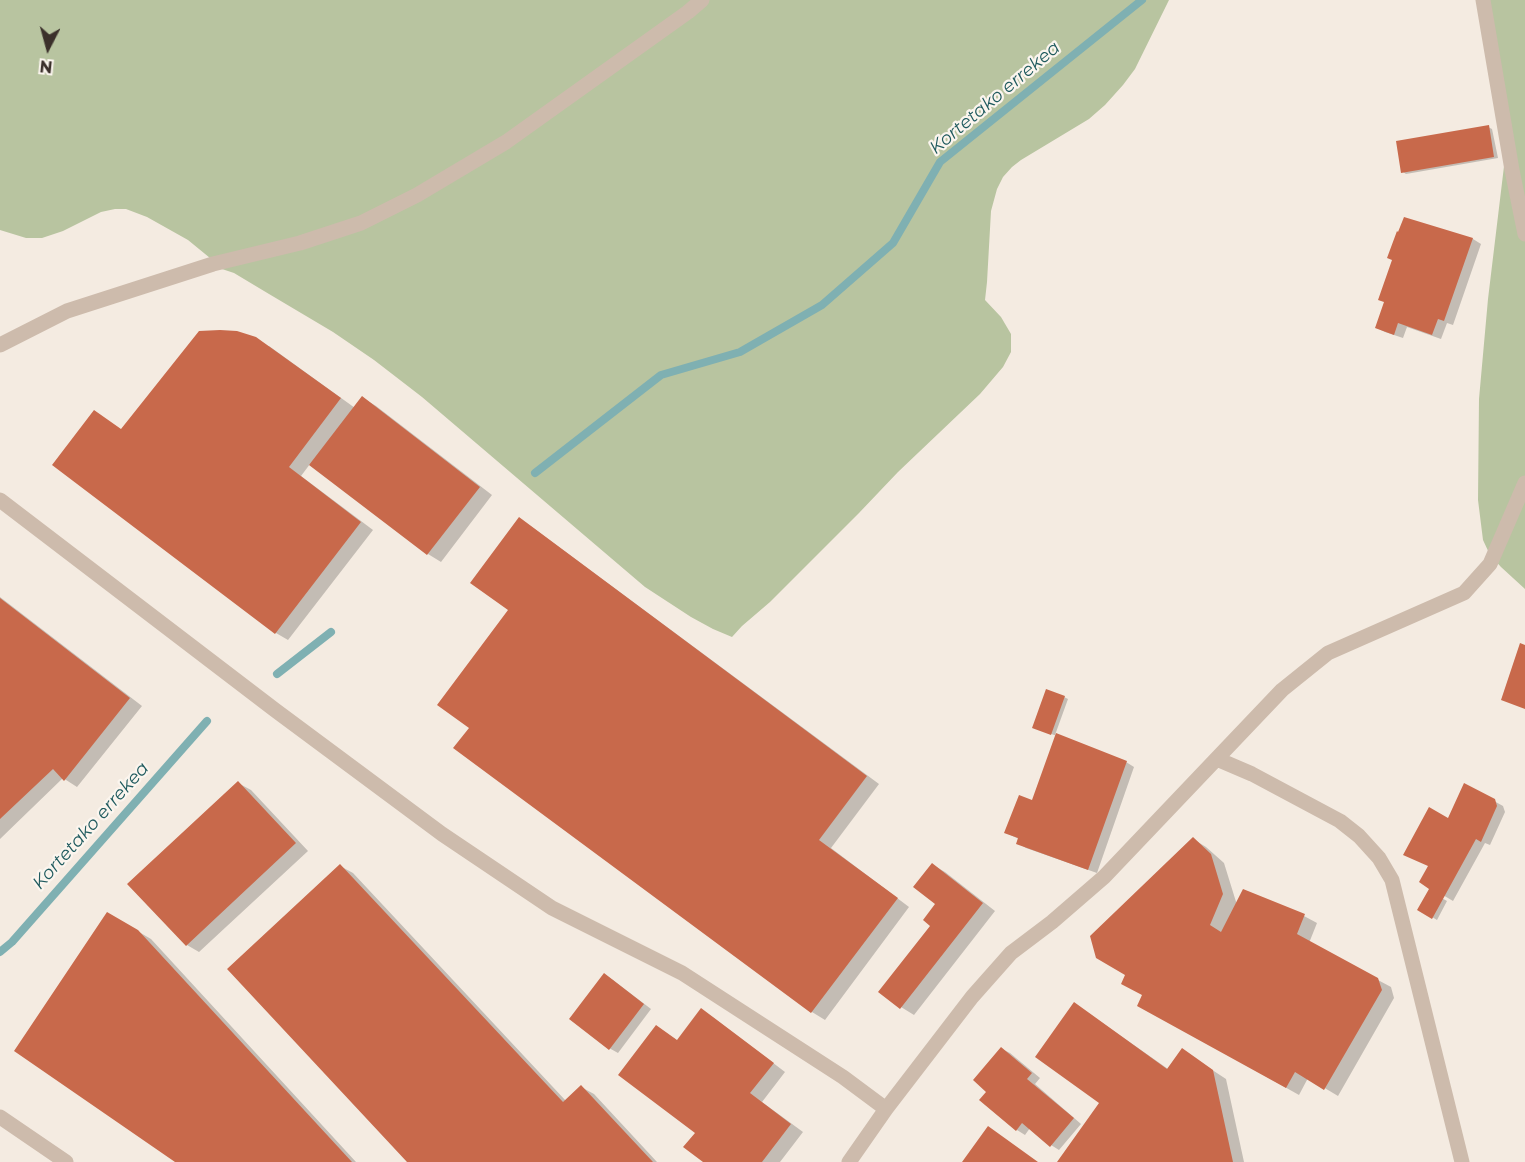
<!DOCTYPE html>
<style>
body{margin:0}
#map{position:relative;width:1525px;height:1162px;overflow:hidden;background:#f4ebe1;font-family:Montserrat,sans-serif}
canvas{display:block}
.north{position:absolute;left:18px;top:18px;width:60px;height:60px;-webkit-text-stroke:4px #fbf5ee;paint-order:stroke;rotate:186deg;font-size:16px;font-weight:700;line-height:24px;text-align:center;color:#3b302b}
.north::after{content:'';display:block;margin:auto;width:21px;height:27px;background:#3b302b;clip-path:polygon(50% 0,100% 100%,50% 72%,0 100%)}
</style>
<div id="map">
<canvas width="1525" height="1162"></canvas>
<div class="north">N</div>
</div>
<script>
const ctx = document.querySelector('canvas').getContext('2d');
ctx.lineJoin = 'round';
function fill(path, color) { ctx.fillStyle = color; ctx.fill(path, 'evenodd'); }
const toPath = rows => new Path2D(rows.map(r => 'M' + r).join(''));
function strokePath(path, color, width, dash) { ctx.strokeStyle = color; ctx.lineWidth = width; ctx.lineCap = dash ? 'butt' : 'round'; ctx.setLineDash(dash || []); ctx.stroke(path); }
function write(font, color, halo, rows, align = 'center') {
  ctx.font = font + ' Montserrat,sans-serif'; ctx.lineWidth = 4.5; ctx.setLineDash([]); ctx.textBaseline = 'middle'; ctx.strokeStyle = halo; ctx.fillStyle = color; for (const [text, x, y, turn = 0] of rows) {
    ctx.save(); ctx.translate(x, y); ctx.rotate((+turn || 0) * Math.PI / 180); ctx.textAlign = isNaN(turn) ? turn : align; if (halo) ctx.strokeText(text, 0, 0); ctx.fillText(text, 0, 0); ctx.restore();
  }
}
const green = toPath([
 [0,0,1169,0,1135,69,1123,85,1105,105,1089,119,1021,160,1012,167,1003,177,997,189,991,211,987,282,985,300,1001,317,1011,334,1011,352,1003,367,980,394,898,472,859,513,770,602,742,626,732,637,713,629,691,617,645,587,422,397,374,360,333,332,269,294,234,273,219,268,210,258,188,240,147,217,126,209,115,209,101,212,63,231,42,238,26,238,0,230],
 [1489,0,1525,0,1525,589,1501,567,1490,555,1483,540,1478,500,1479,399,1488,299,1505,158]
]);
const shadow = toPath([
 [1488,127,1492,129,1498,158,1406,174,1403,172],
 [1405,219,1473,239,1481,244,1453,325,1447,323,1441,339,1407,327,1403,338,1385,332,1377,328,1386,303,1393,260],
 [269,346,355,408,363,398,376,406,492,495,441,562,428,554,310,464,301,476,373,530,288,640,276,633,122,430],
 [519,519,532,527,879,784,831,848,909,907,825,1020,812,1012,456,748,471,728,510,610],
 [0,597,142,706,77,787,63,778,0,839],
 [1064,697,1068,699,1055,735,1126,762,1134,767,1097,873,1026,848,1018,843,1019,839,1006,833,1033,802,1057,736,1037,729],
 [238,783,251,790,308,851,199,952,187,945],
 [1465,785,1503,806,1505,812,1490,845,1485,843,1453,901,1421,882],
 [1193,839,1206,847,1224,863,1237,905,1304,916,1317,923,1309,943,1391,987,1394,998,1338,1096,1308,1078,1299,1095,1139,1005],
 [933,865,945,872,995,911,914,1015,901,1007,932,925,937,904],
 [340,866,353,873,566,1101,581,1087,594,1094,657,1162,409,1162],
 [1429,891,1447,901,1437,920,1419,909],
 [108,914,151,939,356,1162,178,1162],
 [605,975,613,980,651,1009,618,1053,609,1048],
 [701,1010,714,1018,785,1072,762,1102,803,1132,780,1162,705,1162,697,1132,656,1026,678,1041],
 [1087,1012,1168,1069,1182,1050,1226,1079,1244,1162,1059,1162,1101,1103],
 [1002,1049,1010,1053,1040,1078,1035,1084,1081,1124,1059,1150,1051,1145,1030,1128,1025,1135,1017,1130,988,1091]
]);
const stream = toPath([
 [535,473,661,375,740,352,822,305,893,243,940,162,1142,0],
 [277,674,331,632],
 [0,952,12,942,207,721]
]);
const building = toPath([
 [1489,125,1494,157,1401,173,1396,141],
 [1404,217,1473,238,1444,321,1438,319,1432,335,1398,323,1394,335,1375,328,1384,302,1378,300,1392,260,1387,258,1397,231,1398,232],
 [220,330,237,331,256,337,341,398,289,467,361,522,275,634,52,465,94,410,121,429,199,331],
 [362,396,480,487,427,555,309,465],
 [519,517,867,776,819,840,898,898,811,1013,453,748,469,728,437,705,508,610,470,583],
 [0,598,130,698,64,781,53,769,0,819],
 [1520,643,1525,645,1525,709,1501,700],
 [1046,689,1065,696,1051,735,1032,728],
 [1056,733,1127,761,1088,870,1016,844,1018,838,1004,833,1019,795,1032,800],
 [238,781,296,843,186,946,127,884],
 [1464,783,1495,799,1497,806,1481,842,1476,839,1432,919,1417,910,1429,889,1419,882,1428,866,1403,855,1429,807,1448,818],
 [1193,837,1211,854,1223,894,1210,925,1221,932,1243,889,1305,914,1297,934,1378,978,1382,990,1324,1090,1295,1072,1286,1088,1137,1006,1142,995,1121,984,1125,975,1096,958,1090,936],
 [932,863,983,903,900,1009,878,992,930,926,923,920,935,904,913,887],
 [340,864,563,1102,581,1085,653,1162,407,1162,227,969],
 [107,912,138,930,352,1162,175,1162,14,1051],
 [604,973,644,1004,609,1050,569,1019],
 [1074,1002,1167,1069,1182,1048,1213,1070,1233,1162,1057,1162,1099,1103,1035,1057],
 [701,1008,774,1063,750,1093,791,1124,762,1162,703,1162,683,1147,695,1133,618,1075,656,1025,677,1040],
 [1001,1047,1032,1073,1027,1079,1074,1118,1050,1147,1022,1123,1016,1131,979,1100,986,1092,973,1080],
 [988,1126,1038,1162,962,1162]
]);
const minor = toPath([
 [1483,0,1512,170,1525,234],
 [0,345,67,311,213,264,300,243,361,223,417,195,506,142,688,12,702,0],
 [0,500,275,710,442,834,552,908,682,973,843,1077,886,1109],
 [1217,759,1252,774,1340,821,1359,836,1379,858,1392,880,1462,1162],
 [0,1117,66,1162],
 [849,1162,886,1109,972,997,1011,953,1052,922,1104,877,1282,690,1328,653,1464,593,1490,564,1525,483]
]);
const waterNames = [
 ["Kortetako errekea",995,98,-40],
 ["Kortetako errekea",91,826,-48]
];
fill(green, '#b8c4a0');
fill(shadow, '#0003');
strokePath(stream, '#7fb0b2', 8);
fill(building, '#c8694b');
strokePath(minor, '#cdbbac', 15);
write('italic 18px', '#1f5a5e', '#fbf5ee', waterNames);
</script>
